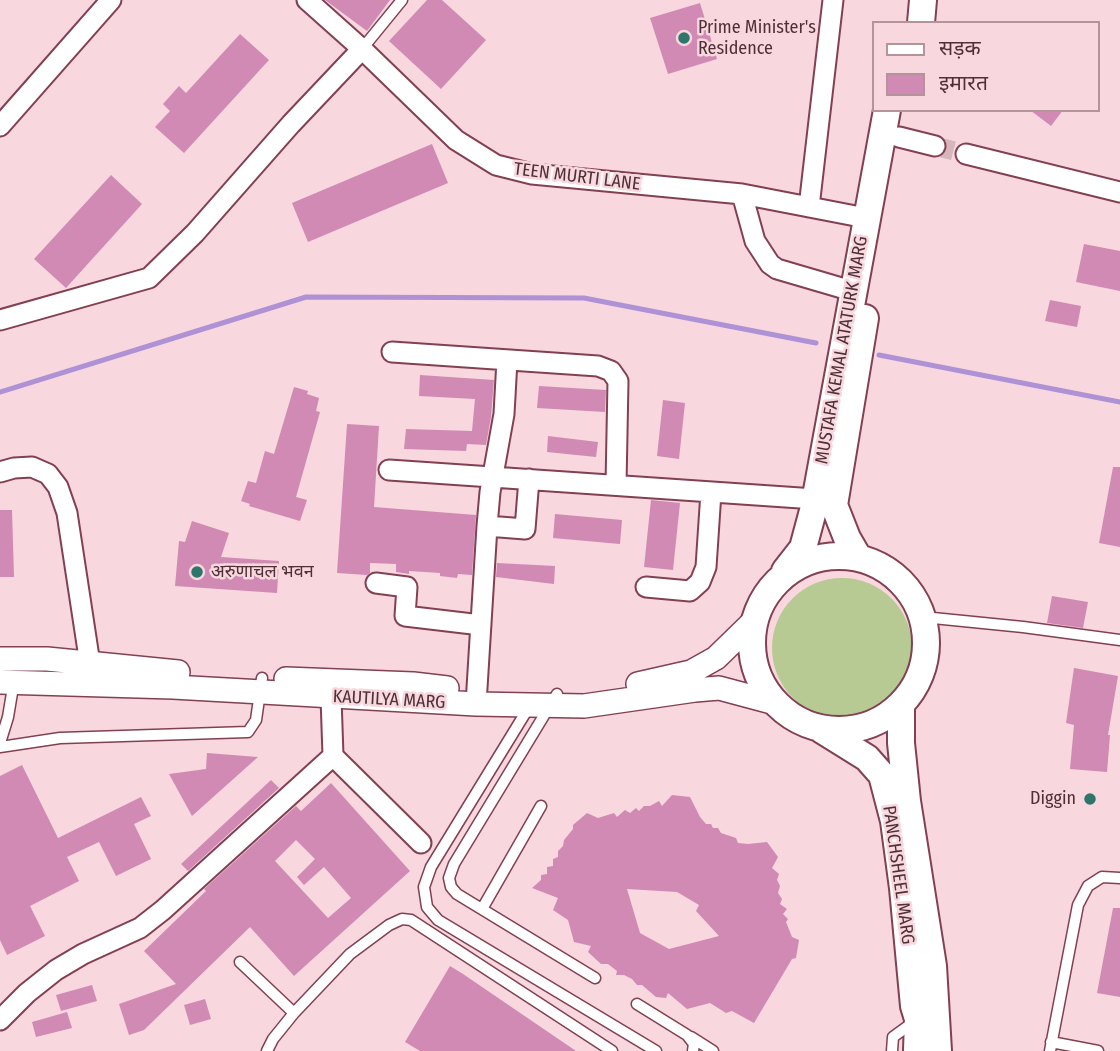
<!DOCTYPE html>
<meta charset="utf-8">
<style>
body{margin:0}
#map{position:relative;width:1120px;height:1051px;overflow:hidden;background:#f8d7de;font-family:"Fira Sans Condensed","Noto Sans Devanagari",sans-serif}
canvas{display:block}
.legend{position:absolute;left:872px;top:21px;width:228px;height:91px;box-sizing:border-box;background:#f8d7de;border:2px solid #b4949b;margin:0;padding:9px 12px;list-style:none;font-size:21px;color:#4f3037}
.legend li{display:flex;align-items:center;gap:14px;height:35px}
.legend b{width:35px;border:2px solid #b4949b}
</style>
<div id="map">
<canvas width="1120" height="1051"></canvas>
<ul class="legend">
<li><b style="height:9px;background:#fff"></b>सड़क</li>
<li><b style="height:19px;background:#d18ab4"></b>इमारत</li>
</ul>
</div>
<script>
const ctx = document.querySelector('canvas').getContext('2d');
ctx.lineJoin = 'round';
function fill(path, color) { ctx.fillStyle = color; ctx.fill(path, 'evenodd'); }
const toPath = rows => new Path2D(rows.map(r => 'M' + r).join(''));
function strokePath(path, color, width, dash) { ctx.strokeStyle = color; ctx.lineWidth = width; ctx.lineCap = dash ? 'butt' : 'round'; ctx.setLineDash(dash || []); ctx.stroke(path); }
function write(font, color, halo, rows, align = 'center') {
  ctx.font = font + ' "Fira Sans Condensed","Noto Sans Devanagari",sans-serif'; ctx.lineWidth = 5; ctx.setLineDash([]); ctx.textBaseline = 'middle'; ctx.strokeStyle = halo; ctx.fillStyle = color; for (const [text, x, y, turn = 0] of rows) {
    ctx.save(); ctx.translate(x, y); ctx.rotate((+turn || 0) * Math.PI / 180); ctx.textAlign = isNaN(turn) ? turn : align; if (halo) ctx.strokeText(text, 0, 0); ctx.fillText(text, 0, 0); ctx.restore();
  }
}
const green = toPath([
 '772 648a70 70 0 1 1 140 0a70 70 0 1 1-140 0Z'
]);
const stream = toPath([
 [879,355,1120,402],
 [0,392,306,297,584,298,816,343]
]);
const building = toPath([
 [325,0,390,0,367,31],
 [427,0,442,0,486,40,441,89,389,41],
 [700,3,717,59,668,74,650,18],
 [240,34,269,60,184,153,155,127,170,111,163,104,179,86,186,93],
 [1030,110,1063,110,1051,126],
 [432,144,448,183,308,242,292,203],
 [111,175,142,204,66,288,34,259],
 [1084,244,1120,251,1120,291,1076,282],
 [1050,300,1081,306,1077,327,1045,321],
 [420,375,494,380,491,417,486,445,467,444,466,451,404,449,406,429,472,431,475,399,419,396],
 [539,386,606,390,605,412,537,408],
 [294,387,308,391,307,394,319,398,316,411,320,412,296,497,307,500,300,521,249,506,250,504,241,501,248,481,256,483,265,451,274,454],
 [663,400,685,403,679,459,657,456],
 [347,424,379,426,374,507,476,515,472,575,458,574,457,578,440,576,440,573,409,571,409,574,396,572,396,564,370,563,370,573,367,575,337,573],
 [548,436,598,442,596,457,547,452],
 [1113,467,1120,467,1120,547,1099,543],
 [651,500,680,503,673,570,644,567],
 [0,510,12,510,14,577,0,577],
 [555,514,622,520,620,544,553,538],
 [192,521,229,533,221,557,279,561,277,593,175,586,179,541,185,542],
 [497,563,555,566,554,584,496,577],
 [1052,596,1088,602,1083,628,1047,623],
 [1074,668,1118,676,1108,735,1110,735,1107,772,1070,769,1074,725,1066,723],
 [207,753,258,757,192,816,169,774,206,769],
 [22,765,58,838,141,797,151,816,134,824,151,859,116,876,99,842,67,857,79,881,30,906,45,936,7,955,0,940,0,776],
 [271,780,279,788,188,871,181,864],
 [331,783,410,871,294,976,250,927,144,1030,129,1035,119,1004,176,984,144,951,206,891,204,889,296,806,301,811],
 [296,840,315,859,297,877,304,885,324,867,351,898,328,918,275,861],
 [672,795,690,797,700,817,706,824,711,824,713,828,718,828,721,833,736,838,738,843,748,844,767,842,778,857,772,868,779,874,777,880,780,886,778,893,782,899,780,904,787,909,783,914,788,919,786,922,792,937,799,940,796,958,792,959,754,1023,732,1011,726,1013,710,1003,687,1009,668,993,666,998,656,997,642,985,637,985,632,979,624,975,616,975,617,971,608,964,601,964,588,952,591,946,574,942,568,920,553,910,558,898,532,888,541,880,541,875,547,874,547,867,553,866,553,859,558,857,558,851,563,846,564,840,573,829,573,825,587,813,598,818,614,813,617,817,625,810,630,813,636,808,639,811,644,806,650,806,659,801,662,806],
 [627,889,677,892,699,905,696,911,719,936,669,949,640,933],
 [1113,908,1120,908,1120,997,1097,993],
 [450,966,463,974,576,1051,420,1051,405,1042],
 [92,985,97,1001,61,1011,56,995],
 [205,999,211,1019,190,1025,184,1005],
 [67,1012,72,1028,36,1037,32,1022]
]);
const minorTunnel = toPath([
 [935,146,966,154]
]);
const service = toPath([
 [362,49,402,0],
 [923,617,1023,627,1120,640],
 [557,694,454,864,449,878,451,887,457,894,595,978],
 [529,707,431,867,424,887,427,907,438,920,656,1051],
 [0,743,8,717,14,681],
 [0,747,60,738,248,732,256,720,262,678],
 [482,909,541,806],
 [240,962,294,1013],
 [637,1004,687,1035,694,1044,693,1051],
 [691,1037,713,1051],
 [1051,1042,1098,1051],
 [267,1051,273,1039,294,1013,350,954,389,925,402,919,411,920,612,1051],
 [892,1051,893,1037,915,1021],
 [1050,1051,1078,905,1088,886,1102,877,1120,878]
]);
const minor = toPath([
 [307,0,362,49,456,140,496,165,532,174,742,194,866,218],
 [0,126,111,0],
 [899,137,935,146],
 [966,154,1120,192],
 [742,194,755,241,770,264,777,269,852,291],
 [809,207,833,0],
 [0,320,149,278,195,233,291,124,362,49],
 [392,352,598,366,611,371,618,381,616,485],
 [389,470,815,499],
 [0,472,14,468,32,467,48,474,58,487,67,513,90,664],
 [487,526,525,529,529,479],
 [376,583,407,587,405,616,481,625],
 [646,587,690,591,700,582,706,567,711,492],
 [476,704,487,526,490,492,504,414,507,360],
 [333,756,421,843],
 [0,1020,27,993,56,970,83,954,140,928,163,910,333,756,331,697]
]);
const tertiary = toPath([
 [0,659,47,659,178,672],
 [286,679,413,684,447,688],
 [0,682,173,687,476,704,584,706,695,690,719,688,775,703],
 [638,684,691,672,716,658,754,621]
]);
const secondary = toPath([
 [921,23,923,0],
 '752 643a87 87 0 1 1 174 0a87 87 0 1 1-174 0Z',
 [858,557,847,538,834,505,865,318],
 [785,571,803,548,814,507,887,110],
 [901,706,901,743,907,801,933,966,938,1051],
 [822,730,867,758,882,775,894,821,903,888,914,1006,918,1019,917,1051]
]);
const markers = [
 [684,38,7,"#2e756b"],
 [197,572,7,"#2e756b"],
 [1090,799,7,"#2e756b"]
];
const poiNames = [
 ["Prime Minister's",698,28],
 ["Residence",698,49],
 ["अरुणाचल भवन",211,572],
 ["Diggin",1076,799,"right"]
];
const streetNames = [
 ["TEEN MURTI LANE",577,177,7],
 ["MUSTAFA KEMAL ATATURK MARG",842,350,-80],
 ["KAUTILYA MARG",389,700,3],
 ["PANCHSHEEL MARG",898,875,82]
];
fill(green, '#b8ca94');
strokePath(stream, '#af91d5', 5);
fill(building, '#d18ab4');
strokePath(minorTunnel, '#d6b6bd', 19, [19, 10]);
strokePath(service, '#824052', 13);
strokePath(minor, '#824052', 23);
strokePath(tertiary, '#824052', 26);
strokePath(secondary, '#824052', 30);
strokePath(service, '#fff', 10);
strokePath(minor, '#fff', 19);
strokePath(tertiary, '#fff', 23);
strokePath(secondary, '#fff', 26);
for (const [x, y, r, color] of markers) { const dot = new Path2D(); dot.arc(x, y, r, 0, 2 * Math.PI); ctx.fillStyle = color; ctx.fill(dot); strokePath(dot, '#f8d7de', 2.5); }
write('18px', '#4f3037', '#f8d7de', poiNames, 'left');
write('18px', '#4f3037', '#f8d7de', streetNames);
</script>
